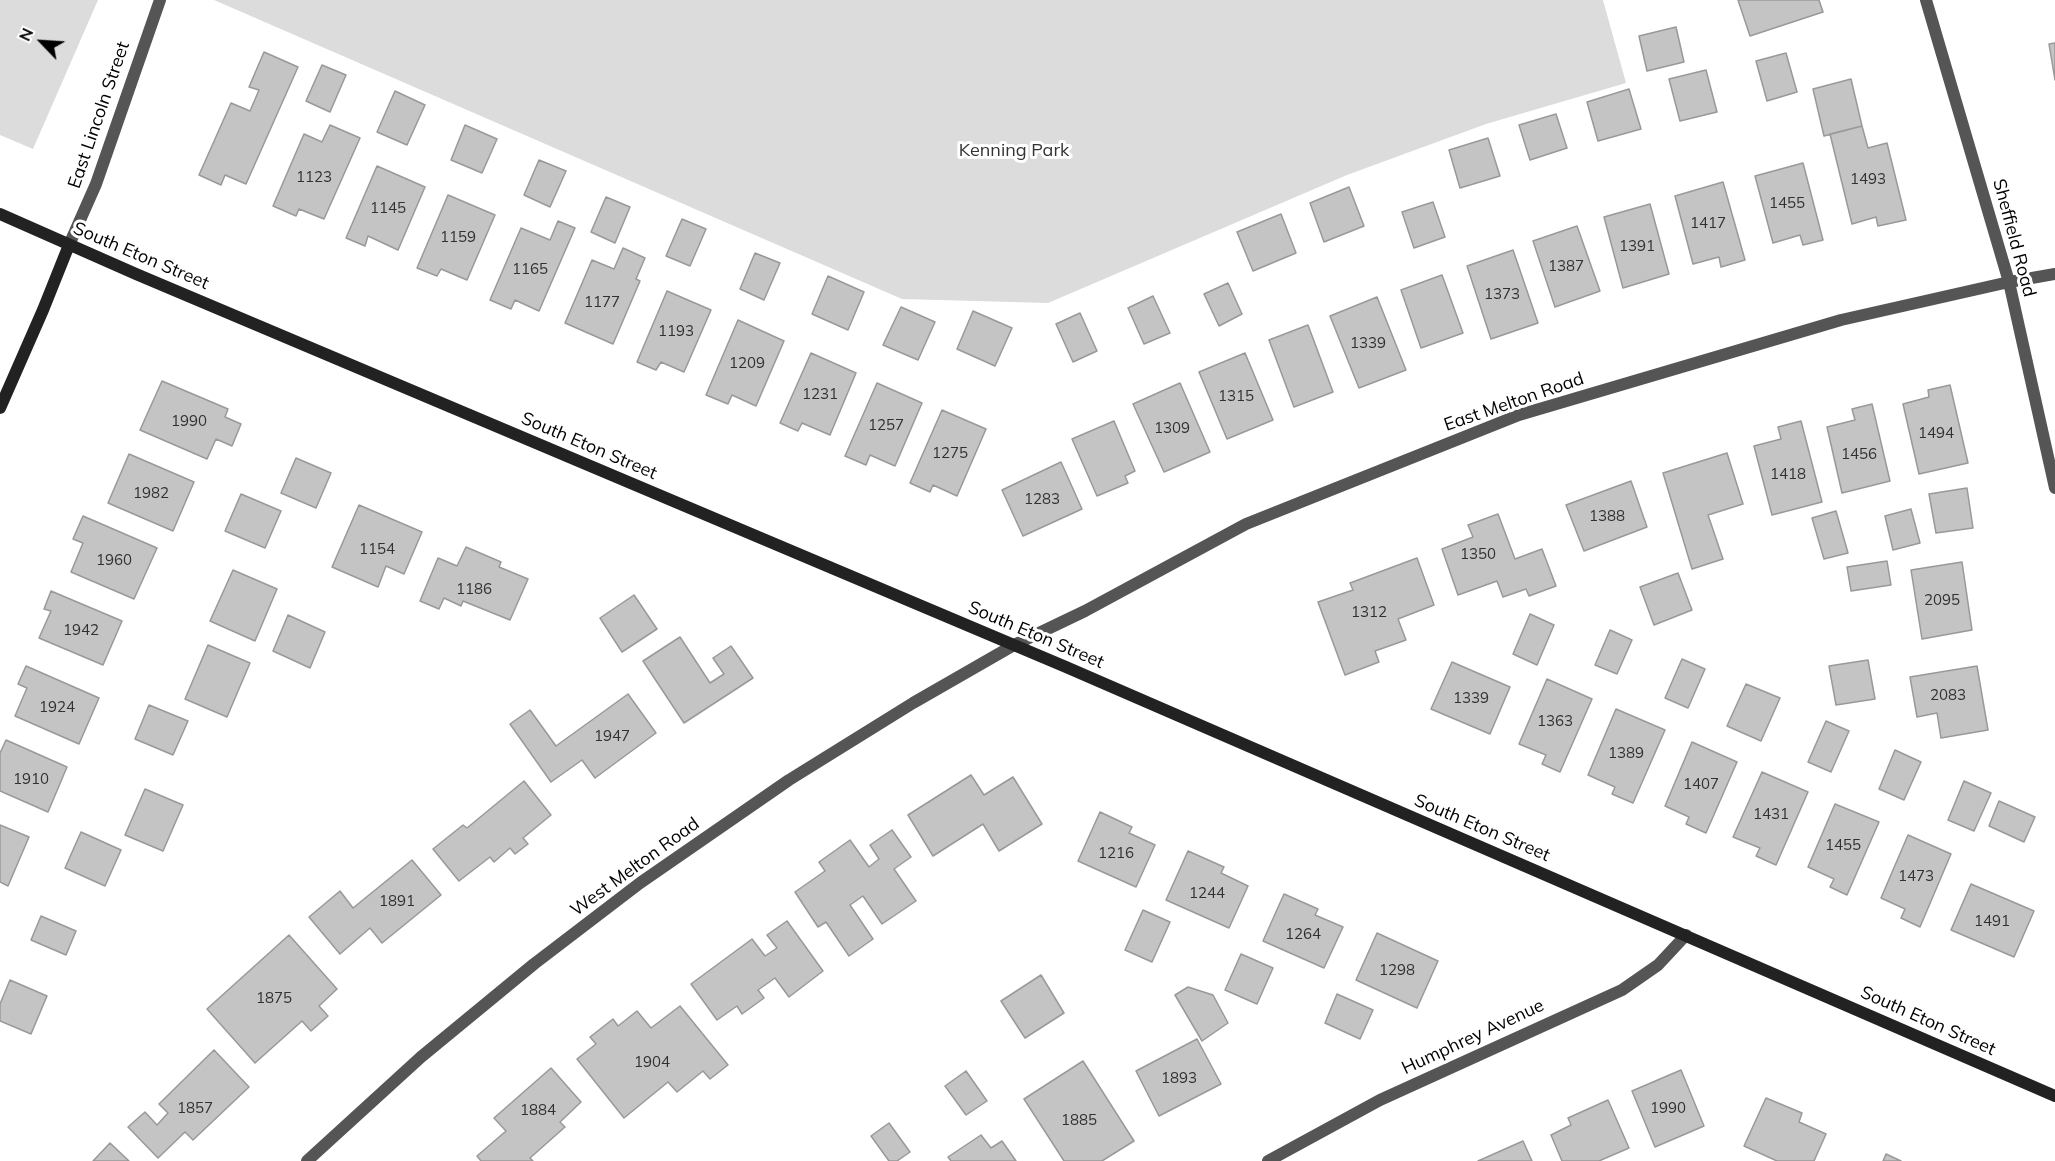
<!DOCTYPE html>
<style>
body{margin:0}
#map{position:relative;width:2055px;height:1161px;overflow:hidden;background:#fff;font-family:Mulish,sans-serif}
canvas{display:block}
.north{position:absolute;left:12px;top:12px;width:60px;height:60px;-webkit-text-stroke:4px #fff;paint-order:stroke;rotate:295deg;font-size:16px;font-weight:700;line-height:24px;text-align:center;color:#000}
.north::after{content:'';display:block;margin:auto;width:21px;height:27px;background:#000;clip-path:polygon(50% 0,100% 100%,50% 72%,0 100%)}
</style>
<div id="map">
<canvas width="2055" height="1161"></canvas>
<div class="north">N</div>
</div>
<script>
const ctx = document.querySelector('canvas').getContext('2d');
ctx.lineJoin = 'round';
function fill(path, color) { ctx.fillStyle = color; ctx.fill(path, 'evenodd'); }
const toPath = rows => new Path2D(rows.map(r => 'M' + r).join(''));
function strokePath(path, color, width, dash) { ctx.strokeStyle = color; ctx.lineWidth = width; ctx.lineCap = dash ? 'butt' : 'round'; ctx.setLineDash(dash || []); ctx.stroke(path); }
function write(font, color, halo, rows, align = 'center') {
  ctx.font = font + ' Mulish,sans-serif'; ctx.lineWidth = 6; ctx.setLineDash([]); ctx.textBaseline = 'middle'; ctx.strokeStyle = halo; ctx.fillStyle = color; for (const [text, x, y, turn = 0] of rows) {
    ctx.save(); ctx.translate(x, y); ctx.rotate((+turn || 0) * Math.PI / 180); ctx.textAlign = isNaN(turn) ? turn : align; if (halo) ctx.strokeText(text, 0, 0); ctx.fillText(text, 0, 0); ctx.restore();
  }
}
const green = toPath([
 [0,0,98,0,33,149,0,135],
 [214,0,1603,0,1626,83,1486,124,1347,175,1048,303,902,299]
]);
const building = toPath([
 [1738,0,1819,0,1823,12,1750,36,1738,0],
 [1676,27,1684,62,1647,71,1639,36,1676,27],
 [2055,43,2055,80,2049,44,2055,43],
 [264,52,298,67,246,184,225,175,221,185,199,175,231,103,250,111,259,90,249,87,264,52],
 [1786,53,1797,92,1767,101,1756,61,1786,53],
 [322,65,346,75,330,112,306,101,322,65],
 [1706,70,1717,112,1680,121,1669,79,1706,70],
 [1851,79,1862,126,1824,136,1813,89,1851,79],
 [1629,89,1641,129,1598,141,1587,102,1629,89],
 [395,91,425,105,407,145,377,132,395,91],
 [1556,114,1567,148,1530,160,1519,125,1556,114],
 [330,125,360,138,324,219,299,209,296,216,273,206,304,134,322,142,330,125],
 [465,125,497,139,482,173,451,160,465,125],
 [1862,126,1868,148,1887,143,1906,220,1878,226,1876,217,1852,224,1830,134,1862,126],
 [1488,138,1500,176,1460,188,1449,150,1488,138],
 [539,160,566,171,550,207,524,195,539,160],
 [1803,163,1823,240,1803,245,1800,235,1773,243,1755,176,1803,163],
 [377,166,425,187,398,250,368,236,365,246,346,238,377,166],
 [1723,182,1745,260,1721,267,1719,257,1693,264,1675,196,1723,182],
 [1349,187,1364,226,1324,242,1310,203,1349,187],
 [448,195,495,215,467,280,441,269,437,276,417,268,448,195],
 [606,197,630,207,615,243,591,232,606,197],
 [1433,202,1445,237,1414,248,1402,212,1433,202],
 [1650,204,1669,274,1623,288,1604,217,1650,204],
 [1281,214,1296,253,1253,271,1237,232,1281,214],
 [682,219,706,229,690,266,666,256,682,219],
 [558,221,575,228,539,311,515,300,511,309,490,300,521,228,550,240,558,221],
 [1577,226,1600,291,1555,307,1533,241,1577,226],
 [623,248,645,258,636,279,640,281,613,344,565,323,592,260,614,269,623,248],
 [1513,250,1538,323,1491,339,1467,266,1513,250],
 [755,253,780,263,764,300,740,289,755,253],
 [1442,275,1463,333,1421,348,1401,290,1442,275],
 [828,276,864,292,848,330,812,314,828,276],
 [1228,283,1242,314,1219,326,1204,294,1228,283],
 [667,291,711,310,684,372,661,362,656,370,637,362,667,291],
 [1153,296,1170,333,1144,344,1128,308,1153,296],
 [1377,297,1406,370,1359,388,1330,316,1377,297],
 [901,307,935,322,918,360,883,345,901,307],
 [973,311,1012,328,995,366,957,349,973,311],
 [1080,313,1097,351,1073,362,1056,324,1080,313],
 [738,320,784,341,756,406,732,395,728,404,706,395,738,320],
 [1308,325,1333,392,1294,407,1269,340,1308,325],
 [811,353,856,373,830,435,802,423,798,431,780,423,811,353],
 [1245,353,1273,420,1227,439,1199,372,1245,353],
 [162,381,228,409,225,417,241,424,232,446,216,439,207,459,140,430,162,381],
 [877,383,922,403,895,466,870,455,866,465,845,456,877,383],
 [1180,383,1210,452,1164,472,1133,404,1180,383],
 [1950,385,1968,463,1919,474,1903,404,1929,397,1928,390,1950,385],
 [1872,404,1890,481,1842,493,1827,427,1855,420,1852,409,1872,404],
 [942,410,986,429,957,496,933,485,930,492,910,483,942,410],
 [1114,421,1135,471,1125,476,1128,483,1097,496,1072,439,1114,421],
 [1801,421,1822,502,1772,515,1754,446,1781,439,1778,427,1801,421],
 [1727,453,1743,504,1708,515,1723,559,1692,569,1663,473,1727,453],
 [129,454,194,482,173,531,108,503,129,454],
 [296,458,331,473,316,508,281,493,296,458],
 [1061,462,1082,509,1023,536,1002,490,1061,462],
 [1631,481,1647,527,1584,551,1566,505,1631,481],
 [1967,488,1973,528,1936,533,1929,494,1967,488],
 [241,494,281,511,265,548,225,531,241,494],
 [359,505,422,532,404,574,386,566,378,587,332,567,359,505],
 [1911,509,1920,543,1893,550,1885,516,1911,509],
 [1836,511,1848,553,1824,559,1812,518,1836,511],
 [1498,514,1515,559,1542,549,1556,586,1529,596,1526,589,1503,597,1497,581,1458,595,1442,549,1473,537,1468,525,1498,514],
 [83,516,157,548,134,599,71,572,83,543,73,539,83,516],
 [466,547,501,562,499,567,528,579,510,620,463,601,461,606,444,598,439,609,420,601,438,558,457,566,466,547],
 [1417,558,1434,605,1398,619,1406,640,1375,651,1379,662,1345,675,1318,602,1353,590,1350,583,1417,558],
 [1887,561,1891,585,1851,591,1847,567,1887,561],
 [1962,562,1972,630,1922,639,1911,570,1962,562],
 [233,570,277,589,255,641,210,621,233,570],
 [1678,573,1692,610,1654,625,1640,587,1678,573],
 [51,591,122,621,103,665,39,638,51,611,44,609,51,591],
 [634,595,657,629,622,652,600,618,634,595],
 [1530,614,1554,625,1537,665,1513,654,1530,614],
 [288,615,325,632,310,668,273,651,288,615],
 [1610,630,1632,640,1617,674,1595,665,1610,630],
 [680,637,710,683,724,674,713,658,731,646,753,678,684,723,643,661,680,637],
 [208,645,250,663,227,717,185,699,208,645],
 [1682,659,1705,669,1688,708,1665,698,1682,659],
 [1868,660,1875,699,1836,705,1829,666,1868,660],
 [1452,662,1510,687,1490,734,1431,709,1452,662],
 [26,666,99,698,79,744,15,716,27,688,18,684,26,666],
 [1977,666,1988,730,1941,738,1937,713,1917,717,1910,677,1977,666],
 [1547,679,1592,699,1560,772,1542,764,1546,755,1519,744,1547,679],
 [1746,684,1780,698,1761,741,1727,726,1746,684],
 [628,694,656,733,595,778,582,760,551,782,510,724,530,710,556,746,628,694],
 [149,705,188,721,173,755,135,739,149,705],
 [1616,709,1665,730,1633,803,1612,794,1615,787,1588,775,1616,709],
 [1826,721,1849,731,1831,772,1808,762,1826,721],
 [6,740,67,767,48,812,0,791,0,753,6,740],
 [1692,742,1737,762,1706,833,1686,824,1689,817,1665,806,1692,742],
 [1895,750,1921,762,1904,800,1879,789,1895,750],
 [1762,772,1808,792,1776,865,1756,856,1760,848,1733,837,1762,772],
 [971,775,984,795,1013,777,1042,824,999,851,983,824,933,856,908,815,971,775],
 [524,781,551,815,523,838,528,844,515,854,510,848,494,862,490,857,459,881,433,849,463,825,467,828,524,781],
 [1964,781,1991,793,1974,831,1948,820,1964,781],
 [145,789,183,805,163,851,125,835,145,789],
 [1999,801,2035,817,2024,842,1989,826,1999,801],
 [1835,804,1879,822,1847,895,1830,887,1834,879,1808,867,1835,804],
 [1100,812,1132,827,1129,833,1155,845,1136,887,1078,861,1100,812],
 [0,825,29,837,8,886,0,882,0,825],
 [892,830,911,857,894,869,916,901,882,924,863,896,850,905,873,939,849,956,826,922,818,927,795,892,825,871,819,862,850,840,869,867,879,859,870,845,892,830],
 [81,832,121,850,105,886,65,868,81,832],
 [1908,835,1951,854,1920,927,1901,918,1905,909,1881,898,1908,835],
 [1188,851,1224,867,1221,873,1248,886,1229,928,1166,900,1188,851],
 [412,860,441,895,382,943,370,928,340,954,309,917,340,891,353,908,412,860],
 [1971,884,2034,911,2014,957,1951,930,1971,884],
 [1284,894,1318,909,1315,915,1343,927,1324,968,1263,941,1284,894],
 [1143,910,1170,922,1152,962,1125,950,1143,910],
 [41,916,76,931,66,955,31,940,41,916],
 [787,921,823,971,789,997,775,978,758,990,764,998,742,1014,737,1006,717,1020,691,984,752,939,765,956,777,948,767,935,787,921],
 [1377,933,1438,961,1417,1008,1356,980,1377,933],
 [289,935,337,989,319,1006,328,1016,311,1031,302,1021,255,1063,207,1009,289,935],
 [1241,954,1273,968,1257,1004,1225,990,1241,954],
 [1041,975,1064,1013,1025,1038,1001,1001,1041,975],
 [10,980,47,996,31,1034,0,1021,0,1004,10,980],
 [1188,987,1213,995,1228,1023,1202,1041,1175,995,1188,987],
 [1337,994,1373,1010,1360,1039,1325,1023,1337,994],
 [680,1006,728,1065,710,1079,703,1071,677,1092,668,1082,624,1118,577,1059,596,1044,590,1037,613,1019,618,1026,637,1011,651,1028,680,1006],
 [1197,1039,1221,1084,1159,1116,1136,1071,1197,1039],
 [214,1050,249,1087,193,1140,185,1132,158,1158,128,1127,145,1112,157,1125,168,1113,159,1104,214,1050],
 [1083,1061,1134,1141,1102,1161,1064,1161,1024,1099,1083,1061],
 [551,1068,581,1102,560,1122,565,1127,530,1158,533,1161,481,1161,477,1156,506,1131,494,1118,551,1068],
 [1681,1070,1704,1126,1655,1147,1632,1091,1681,1070],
 [966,1071,987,1101,966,1115,945,1086,966,1071],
 [1766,1098,1802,1113,1799,1122,1826,1134,1814,1161,1777,1161,1744,1146,1766,1098],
 [1608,1100,1629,1148,1599,1161,1562,1161,1551,1135,1571,1125,1568,1118,1608,1100],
 [889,1123,910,1152,897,1161,889,1161,871,1136,889,1123],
 [981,1135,991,1148,1002,1141,1016,1161,951,1161,948,1157,981,1135],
 [1523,1141,1532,1161,1478,1161,1523,1141],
 [110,1143,129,1161,93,1161,110,1143],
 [1886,1154,1901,1161,1883,1161,1886,1154]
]);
const street = toPath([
 [1926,0,2009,282,2055,488],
 [69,245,96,184,160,0],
 [307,1161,421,1057,534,964,640,883,789,780,913,703,1014,645,1085,611,1246,524,1519,415,1841,320,2009,282,2055,274],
 [1268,1161,1380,1100,1622,990,1658,965,1686,935]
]);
const secondary = toPath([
 [0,214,136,274,1066,667,2055,1096],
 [0,408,43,310,69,245]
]);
const numberNames = [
 ["1123",314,177],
 ["1493",1868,179],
 ["1455",1787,203],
 ["1145",388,208],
 ["1417",1708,223],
 ["1159",458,237],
 ["1391",1637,246],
 ["1387",1566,266],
 ["1165",530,269],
 ["1373",1502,294],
 ["1177",602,302],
 ["1193",676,331],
 ["1339",1368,343],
 ["1209",747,363],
 ["1231",820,394],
 ["1315",1236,396],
 ["1990",189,421],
 ["1257",886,425],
 ["1309",1172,428],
 ["1494",1936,433],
 ["1275",950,453],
 ["1456",1859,454],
 ["1418",1788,474],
 ["1982",151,493],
 ["1283",1042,499],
 ["1388",1607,516],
 ["1154",377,549],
 ["1350",1478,554],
 ["1960",114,560],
 ["1186",474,589],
 ["2095",1942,600],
 ["1312",1369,612],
 ["1942",81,630],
 ["2083",1948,695],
 ["1339",1471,698],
 ["1924",57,707],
 ["1363",1555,721],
 ["1947",612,736],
 ["1389",1626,753],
 ["1910",31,779],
 ["1407",1701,784],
 ["1431",1771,814],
 ["1455",1843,845],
 ["1216",1116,853],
 ["1473",1916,876],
 ["1244",1207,893],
 ["1891",397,901],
 ["1491",1992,921],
 ["1264",1303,934],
 ["1298",1397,970],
 ["1875",274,998],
 ["1904",652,1062],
 ["1893",1179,1078],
 ["1857",195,1108],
 ["1990",1668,1108],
 ["1884",538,1110],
 ["1885",1079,1120]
];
const streetNames = [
 ["East Lincoln Street",99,115,-71],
 ["Sheffield Road",2014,238,75],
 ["South Eton Street",141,256,23],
 ["East Melton Road",1514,402,-19],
 ["South Eton Street",589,446,23],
 ["South Eton Street",1036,635,23],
 ["South Eton Street",1482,828,23],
 ["West Melton Road",635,867,-36],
 ["South Eton Street",1928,1021,24],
 ["Humphrey Avenue",1473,1037,-25]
];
const parkNames = [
 ["Kenning Park",1014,151]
];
fill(green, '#dcdcdc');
fill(building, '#c4c4c4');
strokePath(building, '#999', 1.5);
strokePath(street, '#555', 12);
strokePath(secondary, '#222', 12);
write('15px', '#313131', null, numberNames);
write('18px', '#000', '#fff', streetNames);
write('18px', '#333', '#fff', parkNames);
</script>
